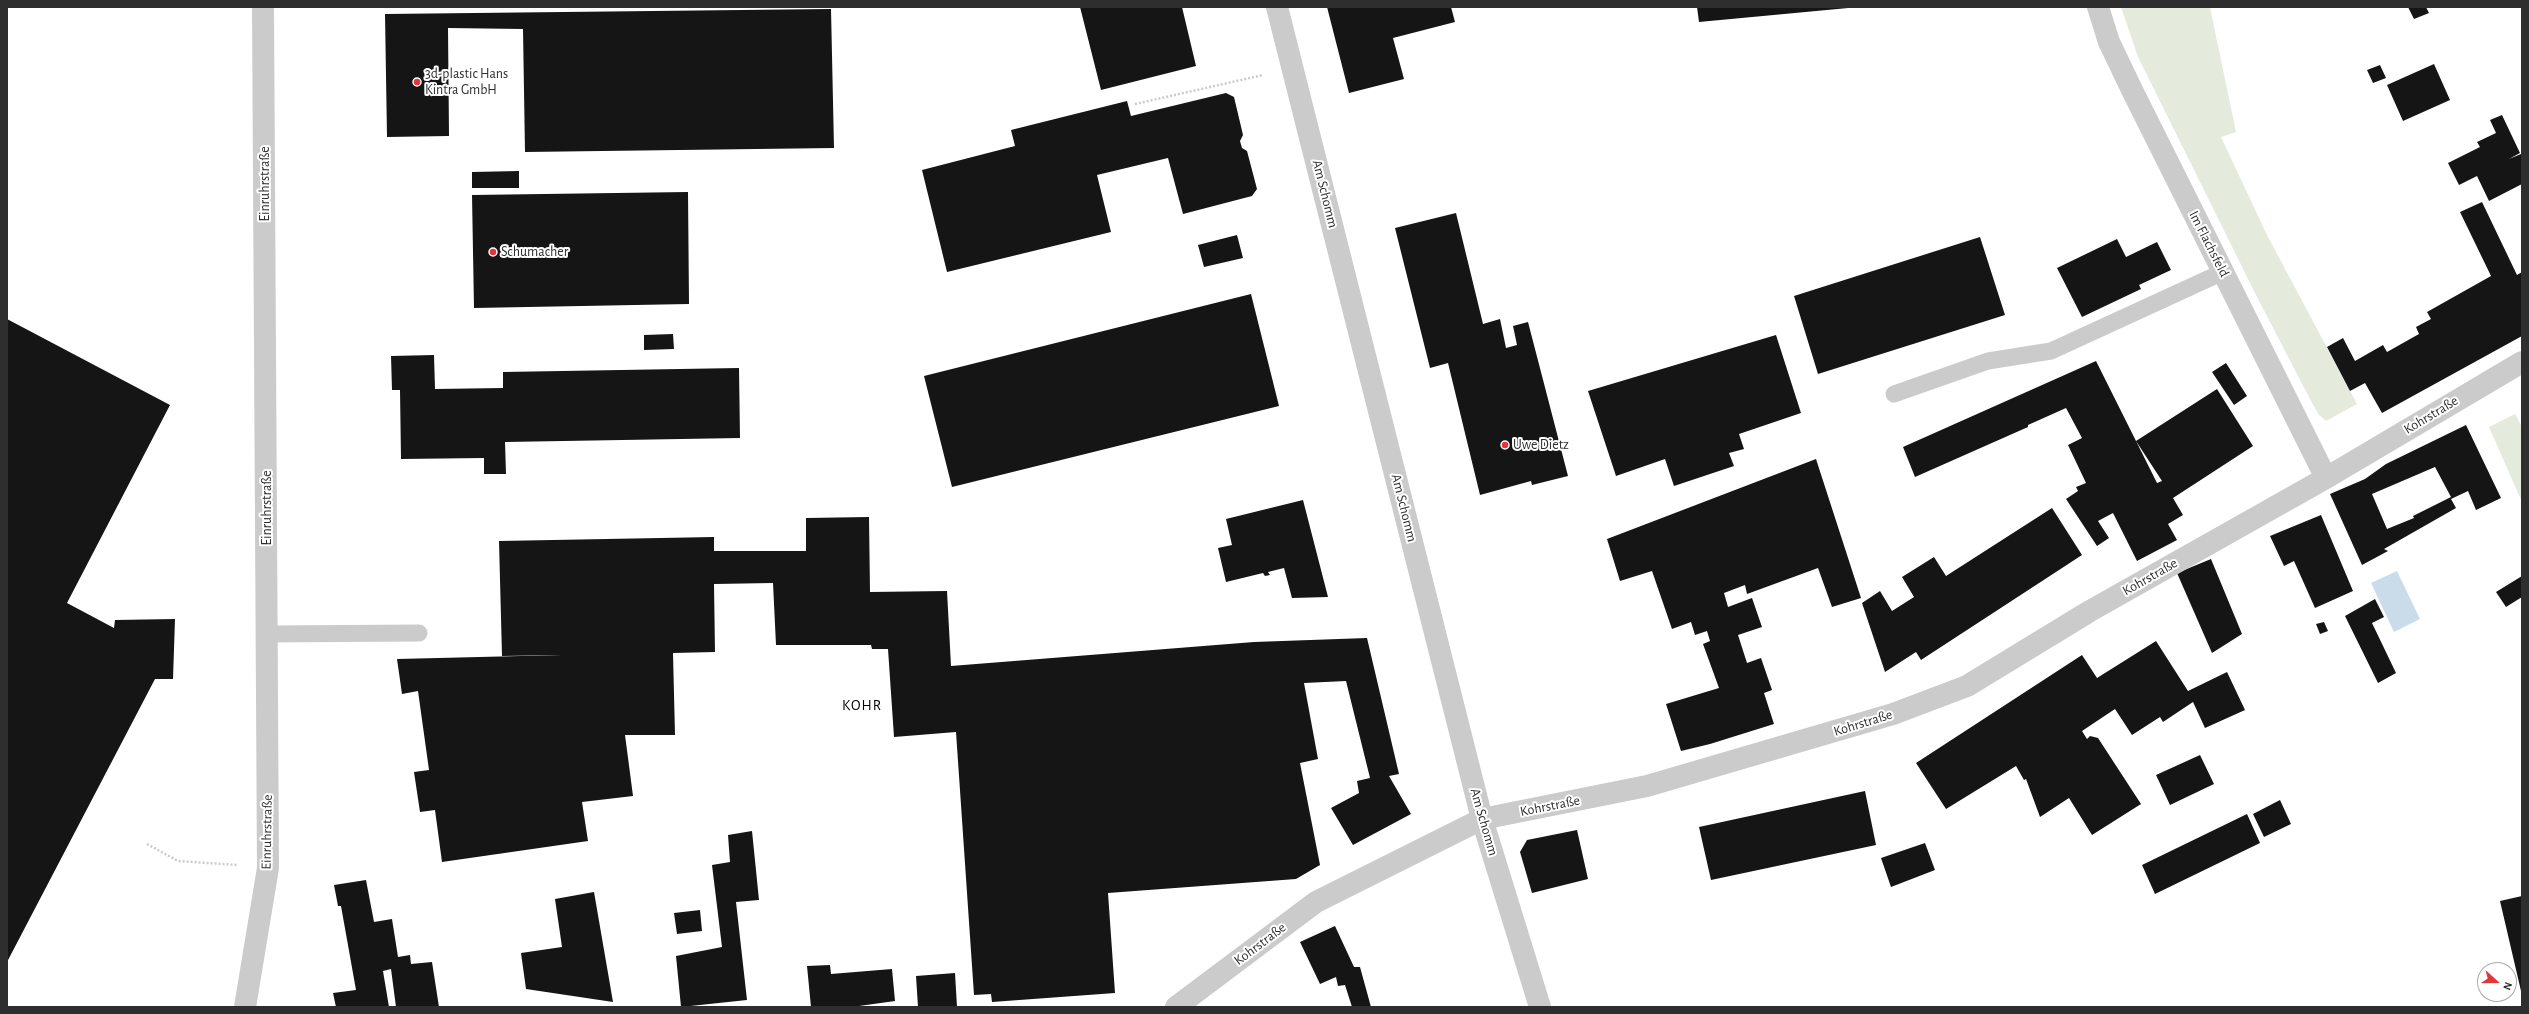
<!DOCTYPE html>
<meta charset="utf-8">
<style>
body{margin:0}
#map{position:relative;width:2529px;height:1014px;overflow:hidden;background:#fff;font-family:"Alegreya Sans",sans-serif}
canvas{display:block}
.frame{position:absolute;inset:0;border:8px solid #2e2e2e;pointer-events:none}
.north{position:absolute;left:2477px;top:962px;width:40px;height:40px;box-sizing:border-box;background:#fff;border:1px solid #ababab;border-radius:50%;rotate:111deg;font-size:11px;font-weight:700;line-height:16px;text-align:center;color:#2e2e2e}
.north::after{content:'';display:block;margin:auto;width:14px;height:18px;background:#de383a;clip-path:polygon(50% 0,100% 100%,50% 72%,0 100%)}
</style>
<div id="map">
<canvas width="2529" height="1014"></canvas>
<div class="frame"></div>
<div class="north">N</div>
</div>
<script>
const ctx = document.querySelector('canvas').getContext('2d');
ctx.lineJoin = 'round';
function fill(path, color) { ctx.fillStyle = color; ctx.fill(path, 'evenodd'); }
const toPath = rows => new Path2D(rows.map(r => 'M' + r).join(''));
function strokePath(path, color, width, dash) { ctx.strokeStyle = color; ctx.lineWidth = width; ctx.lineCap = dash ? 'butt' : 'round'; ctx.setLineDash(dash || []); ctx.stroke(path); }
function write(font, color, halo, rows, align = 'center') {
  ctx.font = font + ' "Alegreya Sans",sans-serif'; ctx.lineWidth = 4; ctx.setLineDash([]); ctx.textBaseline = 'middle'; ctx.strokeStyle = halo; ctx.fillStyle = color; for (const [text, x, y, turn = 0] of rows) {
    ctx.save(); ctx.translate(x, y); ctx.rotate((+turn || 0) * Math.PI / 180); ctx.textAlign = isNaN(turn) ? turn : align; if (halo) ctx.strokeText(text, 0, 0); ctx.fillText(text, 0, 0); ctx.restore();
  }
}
const green = toPath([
 [2121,7,2210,7,2236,132,2221,137,2266,233,2357,404,2326,421,2319,415,2311,401,2256,295,2138,57],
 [2515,414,2522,427,2522,502,2489,427]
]);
const water = toPath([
 [2397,571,2420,619,2394,632,2371,583]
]);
const building = toPath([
 [1080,7,1182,7,1196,66,1101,90],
 [1327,7,1451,7,1455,22,1393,38,1404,79,1349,93],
 [1697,7,1848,7,1848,8,1699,22],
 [2408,7,2426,7,2429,13,2414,19],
 [831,9,834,148,525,152,523,29,448,28,449,136,387,137,385,14],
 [2434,64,2450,100,2403,121,2387,85],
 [2380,65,2386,78,2373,83,2367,70],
 [1226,93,1234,97,1243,135,1240,141,1242,148,1247,151,1257,189,1252,196,1183,214,1168,158,1097,175,1111,232,947,272,922,170,1015,146,1011,130,1127,101,1131,116],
 [2502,115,2520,153,2509,159,2521,154,2522,152,2522,184,2489,201,2477,176,2459,185,2448,163,2480,147,2477,142,2496,133,2490,120],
 [519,171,519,188,472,188,472,172],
 [688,192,689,304,474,308,472,195],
 [2482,202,2517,275,2522,272,2522,336,2382,413,2365,383,2350,391,2327,347,2343,338,2355,361,2383,345,2387,352,2419,334,2416,327,2431,319,2427,312,2491,276,2460,212],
 [1456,213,1483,324,1500,319,1506,348,1517,345,1513,326,1528,322,1568,476,1532,485,1531,481,1480,495,1448,363,1430,368,1395,228],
 [1237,235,1243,258,1204,267,1198,245],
 [1980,237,2005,315,1818,374,1794,296],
 [2117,239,2126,257,2157,242,2171,270,2139,285,2141,289,2082,317,2057,268],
 [1251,294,1279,406,952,487,924,376],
 [7,319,170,405,67,603,114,628,115,620,175,619,173,679,155,679,7,962],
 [673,334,674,349,644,350,644,335],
 [1776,335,1801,413,1739,434,1744,449,1729,453,1734,466,1674,486,1665,459,1616,476,1588,391],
 [434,355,435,389,503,388,503,372,739,368,740,438,505,442,506,474,484,474,484,458,401,459,400,390,392,390,391,356],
 [2096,361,2157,483,2162,481,2136,441,2217,389,2253,446,2173,498,2183,515,2168,524,2177,540,2137,561,2113,513,2098,521,2109,538,2097,546,2066,499,2078,491,2076,487,2086,483,2068,445,2082,438,2066,408,2028,425,2028,427,1915,477,1903,447],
 [2226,363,2247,396,2234,405,2212,372],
 [2466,425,2501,498,2476,510,2468,491,2451,499,2456,508,2384,549,2388,551,2362,565,2330,494,2365,479,2386,464],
 [2435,467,2451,497,2413,516,2414,518,2387,529,2372,494],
 [1816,459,1861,598,1832,607,1818,568,1747,594,1745,585,1724,593,1728,607,1752,598,1762,627,1738,635,1747,663,1761,658,1772,690,1764,693,1774,724,1710,744,1681,751,1666,704,1719,688,1703,644,1710,641,1707,631,1695,635,1691,622,1672,629,1652,571,1620,581,1607,539],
 [1303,500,1328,597,1292,598,1284,568,1268,572,1270,575,1265,576,1263,573,1226,582,1218,548,1232,545,1226,519],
 [2052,508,2082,555,1921,660,1916,652,1885,672,1862,603,1880,591,1892,611,1914,597,1902,577,1934,557,1946,576],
 [2321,515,2353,591,2315,608,2294,561,2284,566,2270,536],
 [869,517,870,592,947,591,951,666,1254,642,1367,638,1399,774,1389,776,1411,814,1353,845,1331,808,1359,793,1357,781,1370,778,1346,681,1304,683,1318,759,1300,763,1320,865,1296,879,1108,893,1115,993,992,1002,991,994,974,995,956,732,894,737,888,649,872,649,871,645,776,645,773,583,714,584,715,652,673,653,675,735,625,735,633,796,582,802,588,841,442,862,435,810,420,812,414,772,429,770,418,691,402,694,397,659,562,655,502,656,499,541,714,537,714,551,806,551,806,518],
 [2211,559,2242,634,2212,653,2177,573],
 [2522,576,2522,597,2506,607,2496,592],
 [2375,599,2384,617,2372,623,2396,673,2378,683,2345,616],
 [2324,622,2328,631,2320,634,2316,624],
 [2156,641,2188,691,2227,672,2245,710,2205,728,2193,702,2163,722,2160,717,2132,735,2115,709,2082,731,2087,739,2090,736,2098,738,2141,804,2092,835,2069,798,2040,817,2026,779,2024,780,2016,766,1946,809,1916,763,2082,655,2097,678],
 [2200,755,2214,784,2170,805,2156,775],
 [1865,791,1876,845,1711,880,1699,827],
 [2280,800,2291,824,2264,837,2253,814],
 [2247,814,2260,843,2155,894,2142,865],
 [1577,830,1588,879,1532,893,1520,852,1527,840],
 [752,831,759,900,736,902,747,1000,681,1007,676,956,722,947,712,865,730,862,728,835],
 [1925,843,1935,870,1891,887,1881,858],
 [366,880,374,922,392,919,398,957,410,955,411,964,432,962,439,1007,396,1007,391,969,383,971,389,1007,336,1007,333,993,356,990,341,906,338,906,334,885],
 [594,892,613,1002,526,989,521,953,562,947,555,899],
 [2522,896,2522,991,2521,991,2500,901],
 [700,910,702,931,677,934,674,913],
 [1335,926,1354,967,1360,967,1371,1007,1352,1007,1345,985,1338,986,1336,977,1320,984,1300,942],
 [830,965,831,974,892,969,895,1001,852,1007,811,1007,807,966],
 [955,973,957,1007,918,1007,916,976]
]);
const path = toPath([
 [1135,104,1263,75],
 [147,844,178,861,238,865]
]);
const service = toPath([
 [1894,394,1988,361,2051,351,2223,272],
 [267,634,419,633]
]);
const minor = toPath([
 [1277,7,1482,819,1540,1007],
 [2098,7,2109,42,2132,90,2326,478],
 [245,1007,268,868,263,7],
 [1176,1007,1316,902,1482,819,1647,786,1893,714,1967,686,2090,611,2326,478,2522,362]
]);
const markers = [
 [417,82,4,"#de383a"],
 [493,252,4,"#de383a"],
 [1505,445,4,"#de383a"]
];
const poiNames = [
 ["3d-plastic Hans",425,74],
 ["Kintra GmbH",425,90],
 ["Schumacher",501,252],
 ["Uwe Dietz",1513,445]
];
const streetNames = [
 ["Einruhrstraße",265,184,-90],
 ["Am Schomm",1325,194,76],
 ["Im Flachsfeld",2209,244,63],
 ["Kohrstraße",2431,415,-31],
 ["Einruhrstraße",267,508,-90],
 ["Am Schomm",1404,508,76],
 ["Kohrstraße",2150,577,-30],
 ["Kohrstraße",1863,723,-17],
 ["Kohrstraße",1550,806,-11],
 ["Am Schomm",1484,822,74],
 ["Einruhrstraße",267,832,-89],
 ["Kohrstraße",1260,944,-37]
];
const neighbourhoodNames = [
 ["KOHR",862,705]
];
fill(green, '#e4ebdd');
fill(water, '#cadcea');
fill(building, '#151515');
strokePath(path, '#cbcbcb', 2.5, [2, 2]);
strokePath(service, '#cbcbcb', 17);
strokePath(minor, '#cbcbcb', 22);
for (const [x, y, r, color] of markers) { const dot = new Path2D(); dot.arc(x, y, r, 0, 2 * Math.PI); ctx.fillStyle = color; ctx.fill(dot); strokePath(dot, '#fff', 1.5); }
write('14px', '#2e2e2e', '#fff', poiNames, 'left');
write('14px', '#2e2e2e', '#fff', streetNames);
ctx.letterSpacing = '1px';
write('15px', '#000', '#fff', neighbourhoodNames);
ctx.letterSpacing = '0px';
</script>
